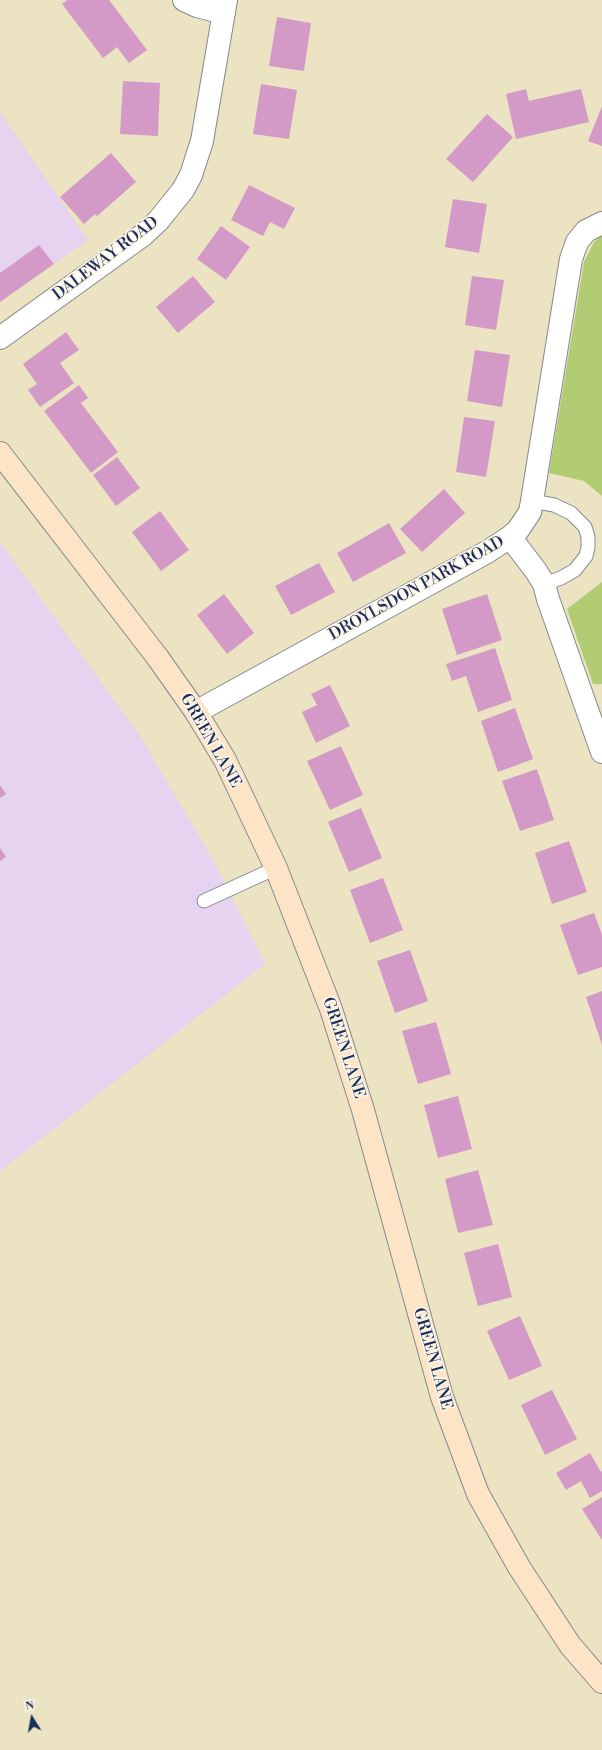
<!DOCTYPE html>
<style>
body{margin:0}
#map{position:relative;width:602px;height:1750px;overflow:hidden;background:#ebe3c1;font-family:"Libre Bodoni",serif}
canvas{display:block}
.north{position:absolute;left:12px;top:1698px;width:40px;height:40px;-webkit-text-stroke:3px #fcf5e5;paint-order:stroke;rotate:349deg;font-size:11px;font-weight:700;line-height:16px;text-align:center;color:#1b2f5e}
.north::after{content:'';display:block;margin:auto;width:14px;height:18px;background:#1b2f5e;clip-path:polygon(50% 0,100% 100%,50% 72%,0 100%)}
</style>
<div id="map">
<canvas width="602" height="1750"></canvas>
<div class="north">N</div>
</div>
<script>
const ctx = document.querySelector('canvas').getContext('2d');
ctx.lineJoin = 'round';
function fill(path, color) { ctx.fillStyle = color; ctx.fill(path, 'evenodd'); }
const toPath = rows => new Path2D(rows.map(r => 'M' + r).join(''));
function strokePath(path, color, width, dash) { ctx.strokeStyle = color; ctx.lineWidth = width; ctx.lineCap = dash ? 'butt' : 'round'; ctx.setLineDash(dash || []); ctx.stroke(path); }
function write(font, color, halo, rows, align = 'center') {
  ctx.font = font + ' "Libre Bodoni",serif'; ctx.lineWidth = 3.5; ctx.setLineDash([]); ctx.textBaseline = 'middle'; ctx.strokeStyle = halo; ctx.fillStyle = color; for (const [text, x, y, turn = 0] of rows) {
    ctx.save(); ctx.translate(x, y); ctx.rotate((+turn || 0) * Math.PI / 180); ctx.textAlign = isNaN(turn) ? turn : align; if (halo) ctx.strokeText(text, 0, 0); ctx.fillText(text, 0, 0); ctx.restore();
  }
}
const built = toPath([
 [0,112,88,240,0,302],
 [0,542,140,736,213,860,265,964,0,1171]
]);
const green = toPath([
 [602,235,602,496,584,481,549,473,584,262,594,242],
 [602,582,602,684,593,684,567,609]
]);
const building = toPath([
 [67,0,109,0,147,50,129,63,117,47,103,58,62,4],
 [277,17,311,23,304,71,269,66],
 [123,81,160,83,158,136,120,134],
 [261,84,297,90,289,139,253,134],
 [526,89,529,101,581,89,589,122,516,139,506,94],
 [602,106,602,146,588,141],
 [487,114,513,137,473,182,446,159],
 [111,153,136,182,97,216,95,214,84,224,60,197],
 [249,185,295,208,284,229,270,222,263,236,231,220],
 [453,199,487,204,479,253,445,247],
 [221,226,250,247,226,280,197,259],
 [39,245,54,264,0,302,0,273],
 [193,276,215,302,178,333,156,307],
 [472,276,504,280,496,330,465,325],
 [66,332,79,350,60,363,74,383,40,407,28,390,37,384,23,364],
 [475,350,510,355,502,407,467,401],
 [79,385,88,398,81,403,118,452,91,473,44,411],
 [464,417,495,421,486,477,456,472],
 [117,457,140,488,116,506,93,475],
 [444,489,465,513,422,552,400,529],
 [160,511,189,550,161,571,132,532],
 [389,523,406,553,353,582,337,553],
 [319,563,335,592,291,615,275,586],
 [224,594,254,633,227,654,197,615],
 [487,594,502,640,457,655,442,609],
 [495,648,512,700,478,712,466,676,452,681,446,664],
 [330,685,350,726,316,743,302,712,317,705,311,694],
 [515,708,533,759,498,772,481,721],
 [341,746,363,795,330,810,307,761],
 [537,769,554,820,520,831,502,781],
 [0,785,6,794,0,798],
 [361,808,382,858,349,872,328,822],
 [569,841,587,892,552,904,535,853],
 [0,848,6,857,0,861],
 [383,878,403,930,370,943,350,890],
 [594,913,602,935,602,967,578,975,560,925],
 [410,950,428,1001,395,1013,377,961],
 [602,991,602,1045,586,997],
 [436,1022,451,1074,418,1084,402,1031],
 [458,1096,472,1149,438,1158,424,1105],
 [478,1170,493,1225,458,1233,445,1179],
 [498,1244,512,1297,478,1306,464,1253],
 [520,1316,542,1366,509,1380,487,1331],
 [552,1390,577,1439,545,1455,521,1405],
 [590,1453,601,1472,602,1471,602,1491,590,1498,581,1481,566,1490,556,1473],
 [602,1497,602,1540,582,1509]
]);
const lane = toPath([
 [532,501,554,505,571,513,585,527,588,537,588,547,586,556,575,570,561,578,544,584],
 [204,901,276,868]
]);
const street = toPath([
 [184,0,197,6,224,13],
 [0,338,143,235,158,221,183,190,191,175,202,141,226,0],
 [510,537,536,571,544,584,548,599,602,752],
 [196,712,487,552,510,537,518,530,530,512,532,501,571,259,577,242,586,231,602,223]
]);
const secondary = toPath([
 [0,453,158,658,196,712,225,760,276,868,331,1009,363,1110,442,1397,478,1494,519,1567,570,1645,602,1682]
]);
const streetNames = [
 ["DALEWAY ROAD",106,259,-37],
 ["DROYLSDON PARK ROAD",417,589,-29],
 ["GREEN LANE",210,741,60],
 ["GREEN LANE",343,1048,72],
 ["GREEN LANE",432,1359,74]
];
fill(built, '#e5d3f0');
fill(green, '#b1cc72');
fill(building, '#d39ac7');
strokePath(lane, '#838990', 15);
strokePath(street, '#838990', 24);
strokePath(secondary, '#838990', 24);
strokePath(lane, '#fff', 13);
strokePath(street, '#fff', 22);
strokePath(secondary, '#fee4c6', 22);
write('16px', '#1b2f5e', '#fcf5e5', streetNames);
</script>
